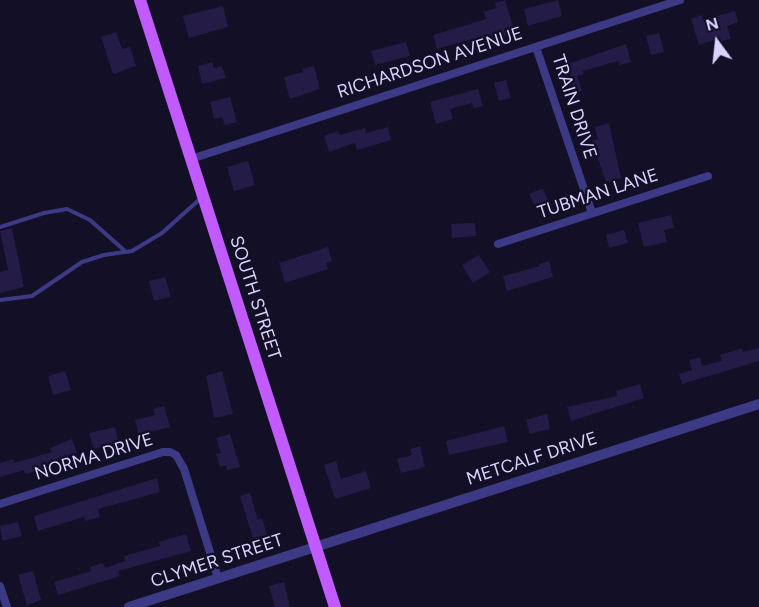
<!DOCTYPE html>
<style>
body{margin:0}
#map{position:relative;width:759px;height:607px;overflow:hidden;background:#130f26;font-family:Figtree,sans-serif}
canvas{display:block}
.north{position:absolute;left:687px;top:12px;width:60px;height:60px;-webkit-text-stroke:4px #130f26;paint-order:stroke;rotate:345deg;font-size:16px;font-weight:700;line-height:24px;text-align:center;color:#d9d4ff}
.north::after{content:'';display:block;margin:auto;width:21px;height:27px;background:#d9d4ff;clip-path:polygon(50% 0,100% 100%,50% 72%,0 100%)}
</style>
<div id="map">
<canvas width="759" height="607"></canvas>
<div class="north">N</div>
</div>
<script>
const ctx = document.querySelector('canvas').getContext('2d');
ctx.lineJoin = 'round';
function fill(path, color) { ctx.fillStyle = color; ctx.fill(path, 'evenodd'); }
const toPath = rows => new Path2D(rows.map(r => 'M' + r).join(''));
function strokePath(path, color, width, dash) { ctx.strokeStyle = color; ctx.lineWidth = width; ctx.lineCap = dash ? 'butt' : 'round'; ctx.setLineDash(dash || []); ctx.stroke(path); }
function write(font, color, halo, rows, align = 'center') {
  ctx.font = font + ' Figtree,sans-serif'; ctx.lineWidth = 5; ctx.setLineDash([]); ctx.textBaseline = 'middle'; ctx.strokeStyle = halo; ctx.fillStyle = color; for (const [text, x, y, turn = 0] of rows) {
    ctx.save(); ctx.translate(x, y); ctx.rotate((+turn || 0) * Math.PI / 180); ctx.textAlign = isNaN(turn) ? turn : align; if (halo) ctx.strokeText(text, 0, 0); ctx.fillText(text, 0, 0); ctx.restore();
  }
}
const building = toPath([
 [505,0,515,32,492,39,490,34,437,49,433,35,486,19,484,12,496,8,495,3],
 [558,0,562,16,528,26,524,9],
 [223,6,228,27,189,38,183,16],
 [735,11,738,22,727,26,731,39,721,41,720,38,699,45,691,19,702,15,703,20],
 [116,32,122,49,130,47,136,66,113,74,101,37],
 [659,33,664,52,651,55,646,36],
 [406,42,410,56,375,65,371,51],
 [626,44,631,62,620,65,618,61,583,71,584,74,577,76,582,91,569,95,564,79,571,77,568,64],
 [212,62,214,68,222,66,226,78,202,84,198,66],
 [314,66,320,89,290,99,284,77,303,72,302,69],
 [506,80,511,98,499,101,494,83],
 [478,89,483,106,474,108,472,103,450,109,453,119,436,124,430,102],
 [230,97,237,122,225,125,222,117,214,119,210,102],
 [609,123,621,178,606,182,592,141,598,139,595,127],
 [388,127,391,140,357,150,355,143,329,152,324,136,338,131,340,135,365,128,366,133],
 [248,161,255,185,234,191,227,167],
 [543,188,548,200,535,206,529,194],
 [671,215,674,228,664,230,667,242,644,247,638,223],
 [475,223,476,236,452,238,451,224],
 [12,228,24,287,0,293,0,272,8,270,0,231],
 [624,230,628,243,609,248,606,235],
 [328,247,332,261,326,263,328,269,285,283,279,263],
 [479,255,490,272,473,283,462,265],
 [549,261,553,277,507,291,503,276,540,266,539,264],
 [165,277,171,297,154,301,149,281],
 [742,348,743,352,759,348,759,361,682,384,679,374,692,370,689,360,700,357,702,366,722,361,720,355],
 [65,371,71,390,53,395,48,376],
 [222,371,233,414,214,418,206,376],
 [640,384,644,398,571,421,567,407,617,396,616,391],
 [164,406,170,427,139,435,135,420,155,415,153,409],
 [547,414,550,429,530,434,526,420],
 [504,426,508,442,449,455,446,441],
 [115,427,119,443,94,449,89,433],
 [230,434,240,467,227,470,226,465,220,467,216,454,221,453,216,438],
 [72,439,77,453,49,461,51,467,25,474,24,470,0,477,0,463,13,459,14,463,52,452,50,448],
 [420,446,425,467,401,473,397,459,412,455,410,449],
 [336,461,341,479,366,471,371,488,335,499,324,465],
 [157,478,160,492,98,509,100,517,85,521,84,517,38,531,34,516],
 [250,493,258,520,262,518,267,535,253,538,240,496],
 [18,522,22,536,2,541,0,526],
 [186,534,191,551,118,571,120,576,58,595,54,582,91,571,90,567,103,563,105,568,125,561,124,556,160,546,159,542],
 [33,571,41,600,27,605,18,575],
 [284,582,290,607,275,607,269,586]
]);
const service = toPath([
 [0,227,44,213,67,209,90,220,125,251],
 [0,300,32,296,82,262,104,255,132,251,162,233,200,199]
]);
const minor = toPath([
 [536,47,592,213],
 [191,159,680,0],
 [498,244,708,176],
 [0,504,163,452,170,452,176,455,184,469,218,578],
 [0,586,7,607]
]);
const tertiary = toPath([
 [129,607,759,404]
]);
const primary = toPath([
 [140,0,335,607]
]);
const streetNames = [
 ["RICHARDSON AVENUE",430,63,-18],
 ["TRAIN DRIVE",574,107,72],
 ["TUBMAN LANE",598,194,-18],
 ["SOUTH STREET",255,298,72],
 ["NORMA DRIVE",94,457,-17],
 ["METCALF DRIVE",532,459,-18],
 ["CLYMER STREET",217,561,-18]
];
fill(building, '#241b47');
strokePath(service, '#3d3a85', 4);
strokePath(minor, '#3d3a85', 8);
strokePath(tertiary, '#3d3a85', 10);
strokePath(primary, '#c25bff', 12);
write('18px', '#d9d4ff', '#130f26', streetNames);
</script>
